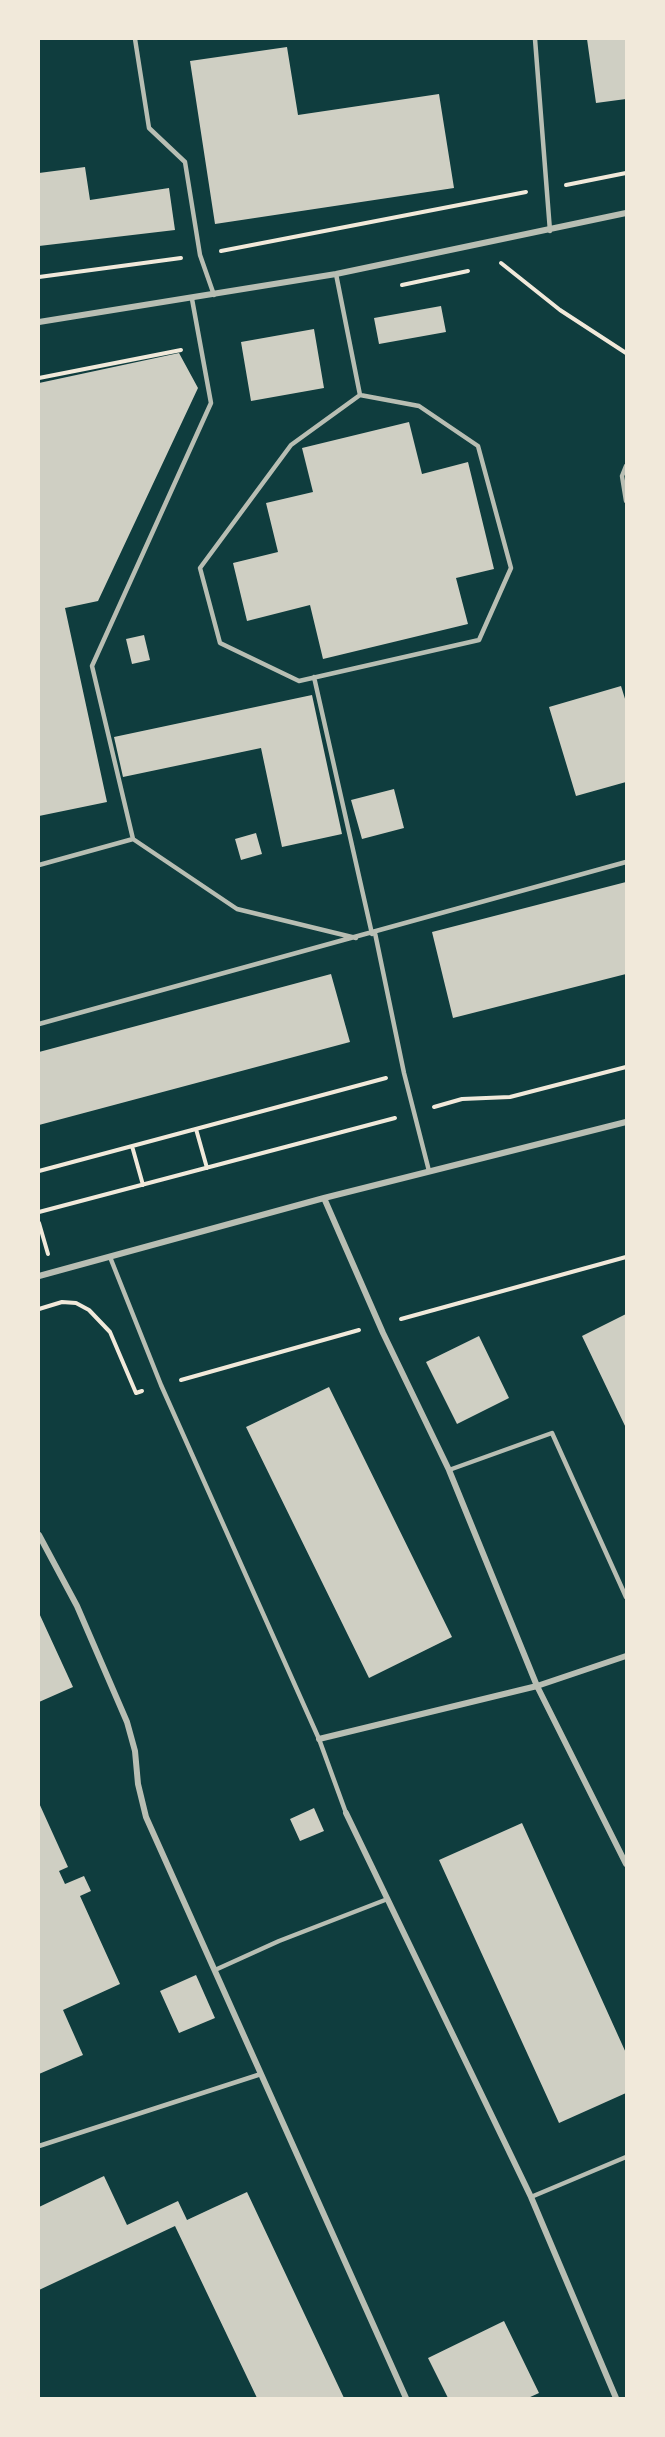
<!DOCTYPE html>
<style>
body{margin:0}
#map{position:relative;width:665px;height:2437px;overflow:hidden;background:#0f3d3e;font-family:Rubik,sans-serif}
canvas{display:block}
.frame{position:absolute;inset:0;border:40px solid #f1e9da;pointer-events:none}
</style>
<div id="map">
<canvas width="665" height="2437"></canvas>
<div class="frame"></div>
</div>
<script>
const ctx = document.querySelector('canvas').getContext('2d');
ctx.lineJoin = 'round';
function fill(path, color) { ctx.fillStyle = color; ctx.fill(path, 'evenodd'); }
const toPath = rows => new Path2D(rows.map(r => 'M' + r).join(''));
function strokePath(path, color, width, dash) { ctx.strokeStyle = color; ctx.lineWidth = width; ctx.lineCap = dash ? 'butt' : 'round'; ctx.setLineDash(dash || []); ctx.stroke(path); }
const building = toPath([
 [587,39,626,39,626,99,596,103],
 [287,47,298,115,439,94,454,188,215,224,190,61],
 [85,167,90,200,169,188,175,230,39,246,39,173],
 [441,306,446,332,379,344,374,318],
 [314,329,324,388,251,401,241,342],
 [179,353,198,388,98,601,65,608,107,802,39,816,39,383],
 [409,422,422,474,468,462,494,569,456,578,468,624,323,659,310,605,247,621,233,563,278,552,266,503,313,492,302,448],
 [144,635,150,660,132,664,126,639],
 [621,686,626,702,626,782,576,796,549,707],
 [312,695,342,834,282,847,261,748,123,777,114,737],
 [394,789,404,828,362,839,351,800],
 [256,833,262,854,241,860,235,839],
 [626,882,626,974,453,1018,432,932],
 [331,974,350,1042,39,1125,39,1052],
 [626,1314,626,1428,582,1336],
 [479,1336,509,1398,457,1424,426,1362],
 [329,1387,452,1637,369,1678,246,1427],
 [39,1613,73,1687,39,1702],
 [39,1803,68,1867,59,1871,65,1884,84,1876,91,1891,80,1896,120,1984,63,2010,83,2055,39,2074],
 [314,1808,324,1831,300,1841,290,1819],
 [522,1823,626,2053,626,2093,559,2123,439,1860],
 [196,1975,215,2018,179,2033,160,1991],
 [104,2176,127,2225,178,2201,187,2220,247,2192,344,2398,257,2398,175,2226,39,2290,39,2207],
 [504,2321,539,2393,528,2398,448,2398,428,2358]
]);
const path = toPath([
 [566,185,626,173],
 [221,251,526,192],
 [501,263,560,310,626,353],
 [39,277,181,258],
 [402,285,468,271],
 [39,378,181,350],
 [434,1107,462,1099,510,1097,626,1067],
 [196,1129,207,1168],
 [132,1146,143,1185],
 [39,1171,386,1078],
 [39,1212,395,1118],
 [39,1223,48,1254],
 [39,1309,62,1302,76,1303,89,1310,110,1332,136,1393,142,1391],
 [401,1319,626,1257],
 [181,1380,359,1330]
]);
const service = toPath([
 [135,39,149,128,185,162,200,255,214,295],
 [535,39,550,231],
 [336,274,360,395,291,445,200,568,220,643,299,681,479,640,511,568,478,446,419,406,360,395],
 [626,466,622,476,626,501],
 [314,677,372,934],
 [133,839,92,666,211,403,192,299],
 [39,865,133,839,237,909,356,938],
 [375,933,404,1073,429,1171],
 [39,1024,626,862],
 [110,1257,161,1385,319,1739,346,1813],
 [449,1470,552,1433,626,1597],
 [215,1970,279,1941,385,1900],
 [39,2146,261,2074],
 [531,2197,626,2157]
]);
const minor = toPath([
 [39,322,336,274,626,213],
 [324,1198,383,1333,449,1470,537,1686,626,1864],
 [39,1276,324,1198,626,1122],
 [39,1535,77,1606,127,1722,135,1751,138,1784,146,1817,406,2398],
 [319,1739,537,1686,626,1656],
 [346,1813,531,2197,616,2398]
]);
fill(building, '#cfcfc3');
strokePath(path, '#f1e9da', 4);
strokePath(service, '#b8beb3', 4.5);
strokePath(minor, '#b8beb3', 6);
</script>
